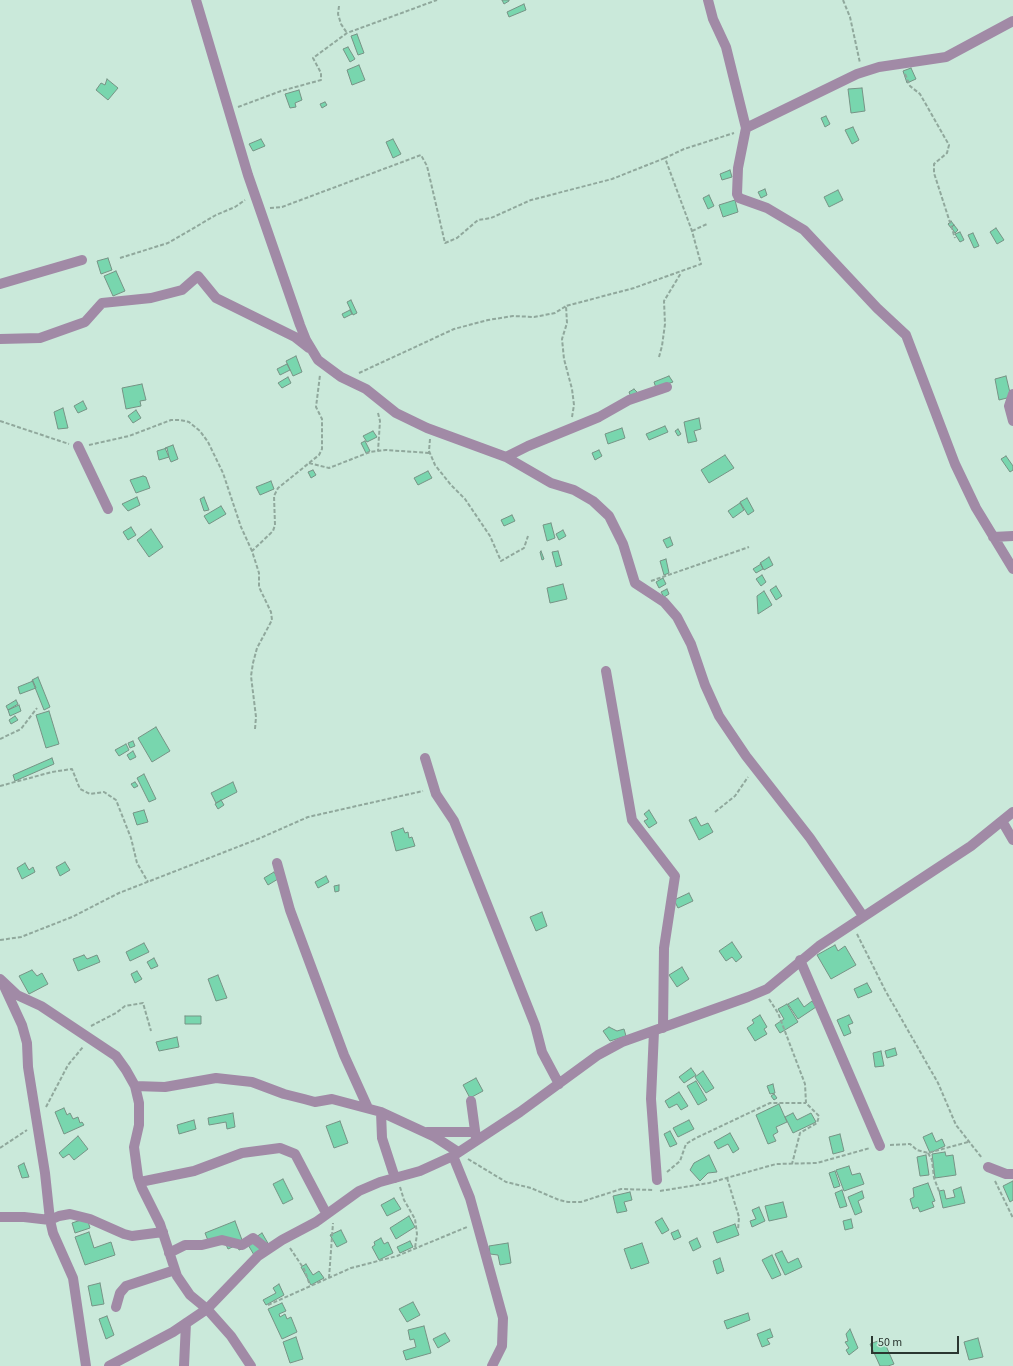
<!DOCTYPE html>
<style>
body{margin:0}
#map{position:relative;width:1013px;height:1366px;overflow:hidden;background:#cae9da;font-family:"Source Sans 3",sans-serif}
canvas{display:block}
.scale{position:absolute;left:871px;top:1336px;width:88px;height:18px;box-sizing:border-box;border:2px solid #2a3630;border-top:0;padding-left:5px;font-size:12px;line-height:14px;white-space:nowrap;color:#2a3630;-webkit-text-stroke:3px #cae9da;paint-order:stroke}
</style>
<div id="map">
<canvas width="1013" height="1366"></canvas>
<div class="scale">50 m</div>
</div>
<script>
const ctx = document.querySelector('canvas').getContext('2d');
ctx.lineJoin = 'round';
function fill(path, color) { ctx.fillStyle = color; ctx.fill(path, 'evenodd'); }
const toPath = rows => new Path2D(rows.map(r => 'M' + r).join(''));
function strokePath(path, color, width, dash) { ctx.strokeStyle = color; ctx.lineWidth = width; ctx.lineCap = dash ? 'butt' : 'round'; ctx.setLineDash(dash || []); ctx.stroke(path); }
const building = toPath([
 [502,0,509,0,509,1,504,4,502,0],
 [524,4,526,10,509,17,507,12,524,4],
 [357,34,364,53,358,55,351,36,357,34],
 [348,47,355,59,350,62,343,49,348,47],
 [359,65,365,80,352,85,347,70,359,65],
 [911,68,916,79,907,83,903,71,911,68],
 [107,79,118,88,108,100,96,90,101,83,105,85,107,79],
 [862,88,865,111,851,113,848,89,862,88],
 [299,90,302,100,295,103,296,107,290,108,285,94,299,90],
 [325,102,327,105,322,108,320,104,325,102],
 [826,116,830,124,825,127,821,118,826,116],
 [853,127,859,140,852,144,845,130,853,127],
 [261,139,265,146,253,151,249,144,261,139],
 [393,139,401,154,393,158,386,142,393,139],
 [730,170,732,177,722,180,720,174,730,170],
 [765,189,767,195,761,198,758,192,765,189],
 [838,190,843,200,829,207,824,197,838,190],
 [709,195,714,206,708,209,703,198,709,195],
 [735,200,738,212,723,217,719,205,735,200],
 [951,221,954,225,951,228,948,224,951,221],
 [954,225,958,230,955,233,951,227,954,225],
 [996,228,1004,240,997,244,990,232,996,228],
 [960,232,964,240,960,242,955,234,960,232],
 [973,233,979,246,974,248,968,235,973,233],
 [108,258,112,270,101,274,97,261,108,258],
 [116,271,125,291,113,296,104,276,116,271],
 [351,300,357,313,353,315,347,302,351,300],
 [350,310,352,314,344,318,342,314,350,310],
 [296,356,302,372,293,376,286,361,296,356],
 [287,364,290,370,280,375,277,369,287,364],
 [669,376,673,382,656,388,654,382,669,376],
 [1006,376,1011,397,999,400,995,379,1006,376],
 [288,377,291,383,282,388,278,383,288,377],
 [142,384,146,400,140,401,141,406,126,409,122,388,142,384],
 [634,389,638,393,631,397,629,392,634,389],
 [83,401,87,409,78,413,74,406,83,401],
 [63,408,68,428,58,429,54,412,63,408],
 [136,410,141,418,133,423,128,416,136,410],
 [699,418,701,429,694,431,697,441,688,443,684,422,699,418],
 [665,426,668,432,649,440,646,434,665,426],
 [622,428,625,438,608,444,605,434,622,428],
 [678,429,681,434,678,436,675,431,678,429],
 [373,431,377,437,367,442,363,436,373,431],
 [365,441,370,451,366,453,361,443,365,441],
 [173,445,178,459,171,462,165,448,173,445],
 [167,448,169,457,159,460,157,451,167,448],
 [599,450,602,456,595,460,592,453,599,450],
 [725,455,734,468,709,483,701,470,725,455],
 [1006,456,1013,466,1013,470,1010,472,1001,459,1006,456],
 [313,470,316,475,311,478,308,472,313,470],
 [428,471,432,478,418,485,414,478,428,471],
 [143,476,146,477,150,488,136,493,130,480,143,476],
 [271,481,274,489,260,495,256,487,271,481],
 [137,497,140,505,128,511,122,504,137,497],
 [204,497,209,510,204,511,200,499,204,497],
 [747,498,754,511,748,515,740,502,747,498],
 [740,503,744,510,733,518,728,511,740,503],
 [221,506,226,514,209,524,204,516,221,506],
 [512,515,515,521,504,526,501,520,512,515],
 [551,523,555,538,547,541,543,525,551,523],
 [131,527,136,535,128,540,123,532,131,527],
 [151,529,163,547,149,557,137,540,151,529],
 [563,530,566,536,559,540,556,534,563,530],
 [670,537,673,545,667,548,663,540,670,537],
 [541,551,544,559,542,560,540,552,541,551],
 [558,551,562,565,556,567,552,552,558,551],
 [769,557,773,565,764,570,760,563,769,557],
 [666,559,669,573,664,575,660,561,666,559],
 [761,564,763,569,756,573,753,569,761,564],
 [762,575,766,582,761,586,756,579,762,575],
 [663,578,666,584,659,588,656,582,663,578],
 [563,584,567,599,550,603,547,588,563,584],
 [776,586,782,596,776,600,770,590,776,586],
 [667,589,669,594,664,597,661,592,667,589],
 [764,591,772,605,758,614,757,596,764,591],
 [38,677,50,707,44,710,32,680,38,677],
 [33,681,36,688,20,694,18,687,33,681],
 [16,700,18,704,8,710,6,706,16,700],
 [19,705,21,711,10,716,8,710,19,705],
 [49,711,59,744,46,748,36,715,49,711],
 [15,716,18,720,11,724,9,720,15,716],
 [156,727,170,751,152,762,138,738,156,727],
 [133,741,135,746,130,748,128,743,133,741],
 [126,744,129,750,119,756,115,750,126,744],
 [133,751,136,757,130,760,127,755,133,751],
 [52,758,54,764,15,781,13,775,52,758],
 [144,774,156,799,149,802,137,778,144,774],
 [135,782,138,786,134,788,131,784,135,782],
 [233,782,237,792,216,803,211,793,233,782],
 [221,800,224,805,218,809,215,804,221,800],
 [144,810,148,822,137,825,133,813,144,810],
 [649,810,657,823,649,828,644,821,648,819,644,814,649,810],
 [696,817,701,826,708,823,713,832,699,840,689,820,696,817],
 [403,828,405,833,408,832,409,838,412,837,415,846,396,851,391,832,403,828],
 [65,862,70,870,60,876,56,867,65,862],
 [25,863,29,870,33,867,35,872,22,879,17,868,25,863],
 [274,872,278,879,268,885,264,878,274,872],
 [326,876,329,882,318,888,315,882,326,876],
 [339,885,339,891,335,892,334,886,339,885],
 [689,893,693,901,678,908,674,900,689,893],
 [542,912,547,926,536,931,530,917,542,912],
 [732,942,742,957,736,962,732,957,726,961,719,951,732,942],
 [144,943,149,952,130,961,126,952,144,943],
 [835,945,838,951,845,946,856,965,831,979,817,955,835,945],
 [84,955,87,959,97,955,100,962,78,971,73,959,84,955],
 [154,958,158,966,151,969,147,962,154,958],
 [682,967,689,979,677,987,669,975,682,967],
 [32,970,37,976,42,973,48,984,29,994,19,976,32,970],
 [137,971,142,979,135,983,131,974,137,971],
 [218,975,227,998,216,1001,208,979,218,975],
 [867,983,872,992,858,998,854,989,867,983],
 [798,998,804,1007,812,1001,816,1007,798,1019,788,1004,798,998],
 [787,1004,798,1022,780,1033,775,1025,784,1019,778,1009,787,1004],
 [760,1015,767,1027,764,1029,767,1034,755,1041,747,1028,754,1023,752,1020,760,1015],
 [849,1015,853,1023,848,1025,851,1033,844,1036,837,1020,849,1015],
 [185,1016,201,1016,201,1024,185,1024,185,1016],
 [609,1027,617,1031,624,1029,626,1036,610,1041,603,1031,609,1027],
 [177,1037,179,1047,159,1051,156,1042,177,1037],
 [895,1048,897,1055,887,1058,885,1051,895,1048],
 [881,1051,884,1066,875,1067,873,1053,881,1051],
 [691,1068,696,1075,684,1083,679,1077,691,1068],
 [703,1071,714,1088,706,1093,695,1077,703,1071],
 [476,1078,483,1091,470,1098,463,1085,476,1078],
 [696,1081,707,1100,698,1105,687,1086,696,1081],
 [773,1084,775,1093,770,1094,767,1086,773,1084],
 [679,1092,688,1106,681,1110,677,1104,669,1108,665,1101,679,1092],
 [774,1094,777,1098,774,1100,771,1096,774,1094],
 [779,1104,787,1122,776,1127,778,1132,773,1135,776,1141,768,1144,756,1115,779,1104],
 [64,1108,67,1115,70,1113,73,1119,78,1117,80,1123,82,1122,84,1125,64,1134,55,1112,64,1108],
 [233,1113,235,1127,227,1129,226,1122,209,1125,208,1118,233,1113],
 [793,1113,797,1120,811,1113,816,1122,793,1133,785,1117,793,1113],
 [194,1120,196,1129,179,1134,177,1125,194,1120],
 [689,1120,694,1129,678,1137,673,1128,689,1120],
 [340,1121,348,1143,334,1148,326,1126,340,1121],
 [670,1131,677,1144,670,1147,664,1134,670,1131],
 [730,1133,739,1149,733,1153,728,1144,718,1149,714,1142,730,1133],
 [932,1133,936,1142,942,1139,945,1146,930,1153,923,1137,932,1133],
 [840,1134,844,1151,833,1154,829,1137,840,1134],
 [78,1136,88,1149,74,1160,69,1154,63,1158,59,1153,78,1136],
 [945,1152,946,1156,953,1155,956,1175,935,1178,932,1154,945,1152],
 [709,1155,717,1172,708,1173,700,1181,690,1170,694,1163,709,1155],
 [926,1155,929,1175,920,1176,917,1157,926,1155],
 [24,1163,29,1177,22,1178,18,1166,24,1163],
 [849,1166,852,1175,860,1173,864,1184,844,1191,836,1170,849,1166],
 [835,1171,840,1186,834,1188,829,1173,835,1171],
 [283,1179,293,1199,283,1204,273,1184,283,1179],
 [1013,1181,1013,1200,1010,1202,1003,1186,1013,1181],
 [928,1183,935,1201,932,1202,934,1207,920,1212,918,1207,913,1209,910,1199,914,1197,913,1188,928,1183],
 [961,1187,965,1203,943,1208,939,1191,944,1190,946,1199,955,1197,953,1190,961,1187],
 [842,1190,847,1206,840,1208,835,1193,842,1190],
 [862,1191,864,1198,858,1201,862,1212,855,1215,848,1197,862,1191],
 [630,1192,632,1200,624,1202,627,1211,617,1213,613,1196,630,1192],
 [394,1198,401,1209,387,1216,381,1205,394,1198],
 [783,1202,787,1217,769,1221,765,1206,783,1202],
 [759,1207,765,1221,752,1227,750,1221,756,1219,752,1210,759,1207],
 [409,1216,415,1227,396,1239,390,1228,409,1216],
 [87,1218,90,1228,75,1233,72,1223,87,1218],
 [662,1218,669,1230,662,1234,655,1222,662,1218],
 [851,1219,853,1228,845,1230,843,1221,851,1219],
 [235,1221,245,1248,239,1250,237,1245,228,1249,223,1238,209,1243,205,1233,235,1221],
 [735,1224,739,1235,717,1243,713,1232,735,1224],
 [341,1230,347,1242,337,1247,330,1235,341,1230],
 [678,1230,681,1237,674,1240,671,1233,678,1230],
 [89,1232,94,1248,111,1242,115,1255,85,1265,75,1237,89,1232],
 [262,1233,269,1245,254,1255,247,1243,262,1233],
 [381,1238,384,1244,388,1242,393,1253,379,1260,372,1247,375,1245,374,1242,381,1238],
 [697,1238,701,1247,693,1251,689,1242,697,1238],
 [410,1241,413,1247,400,1253,397,1247,410,1241],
 [508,1243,511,1263,500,1265,498,1255,490,1254,489,1246,508,1243],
 [642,1243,649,1263,631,1269,624,1249,642,1243],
 [782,1251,788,1263,798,1258,802,1267,785,1275,775,1254,782,1251],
 [772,1255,781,1275,772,1279,762,1260,772,1255],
 [720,1258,724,1271,717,1274,713,1261,720,1258],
 [306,1264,313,1275,319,1271,324,1278,311,1285,301,1267,306,1264],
 [100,1283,104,1304,92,1306,88,1286,100,1283],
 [279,1284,284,1295,266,1305,263,1300,276,1293,273,1288,279,1284],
 [413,1302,420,1315,407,1322,399,1309,413,1302],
 [282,1303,286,1311,279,1314,280,1317,285,1314,287,1319,291,1317,297,1332,282,1339,268,1309,282,1303],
 [748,1313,750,1320,727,1329,724,1321,748,1313],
 [107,1316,114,1335,106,1339,99,1319,107,1316],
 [424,1326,431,1353,406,1360,403,1351,416,1347,414,1339,410,1340,408,1330,424,1326],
 [770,1329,773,1337,767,1339,770,1344,762,1347,757,1334,770,1329],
 [850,1329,858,1348,849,1355,846,1350,849,1348,845,1342,848,1341,846,1334,850,1329],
 [445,1333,450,1341,438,1348,433,1339,445,1333],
 [296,1337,303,1359,290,1363,283,1342,296,1337],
 [978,1338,983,1357,969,1360,964,1342,978,1338],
 [883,1339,894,1364,888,1366,880,1366,870,1344,883,1339]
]);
const path = toPath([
 [843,0,850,17,860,63],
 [339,6,338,14,341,24,347,33],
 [905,74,910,86,920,94,949,145,947,153,934,164,934,173,955,238],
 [238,107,281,91,321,80,321,73,313,58,347,33,437,0],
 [270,208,282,207,421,155,427,166,445,243,457,238,478,220,491,218,531,200,612,179,665,158],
 [692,231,707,224],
 [120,258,168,243,216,215,235,207,245,200],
 [659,357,662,346,665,324,664,301,681,273],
 [359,373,454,329,488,320,513,316,534,317,555,313,566,306],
 [378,413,380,421,378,451],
 [572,417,574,405,572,389,564,359,562,339,567,323,566,306,634,288,701,264,692,231,665,158,684,149,734,133],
 [0,421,69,444],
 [430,439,429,451,435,465,451,485,465,499,490,536,501,561,524,548,528,536],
 [89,445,129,436,171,420,180,420,189,422,200,431,208,442,223,473,241,527,252,551],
 [309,463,329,468,370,452,386,450,430,453],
 [651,581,749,547],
 [255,729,256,717,251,676,253,663,257,648,272,620,271,612,259,587,259,573,252,551,273,531,275,525,274,496,278,488,319,455,322,449,322,419,316,407,320,375],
 [0,739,21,729,37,708],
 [0,786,52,772,72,769,80,789,90,794,104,792,116,800,131,838,137,863,148,882],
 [715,812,735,796,748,777],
 [857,934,885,990,938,1083,956,1125,982,1158],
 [0,940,21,937,72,917,119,893,258,839,308,817,423,791],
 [769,999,778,1013,805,1084,806,1103,819,1116,817,1123,800,1133,792,1164],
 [91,1026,116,1013,125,1006,143,1003,151,1031],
 [46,1107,68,1065,83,1047],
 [890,1145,910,1144,917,1150,928,1153,968,1142],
 [0,1148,27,1130],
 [928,1153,932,1160,934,1178,939,1191],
 [468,1159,506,1182,531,1188,559,1200,568,1202,581,1202,621,1189,653,1190],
 [667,1172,680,1161,686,1144,696,1138,770,1103,806,1103],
 [727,1178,739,1217,738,1230],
 [995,1181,1013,1218],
 [400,1187,404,1200,415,1219,417,1234,415,1248],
 [660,1191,709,1183,776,1164,817,1163,870,1148],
 [290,1248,304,1269,310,1285],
 [329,1278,333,1223],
 [268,1305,351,1268,397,1256,467,1227]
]);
const minor = toPath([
 [196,0,248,175,300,325,306,340,318,360,341,377,366,389,396,413,427,428,506,457,551,483,574,490,593,501,609,516,623,544,635,583,664,602,677,617,691,644,705,685,719,716,746,756,810,838,863,916],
 [708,0,713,19,726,47,746,128,738,168,737,194,739,198,767,208,804,230,877,308,906,335,955,464,976,508,1013,569],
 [746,128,857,74,879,67,946,57,1013,21],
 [0,284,82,260],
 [0,339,40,338,85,322,102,303,151,298,182,290,198,276,216,298,295,337,309,348],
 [1013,394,1009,406,1013,421],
 [78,446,108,509],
 [506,457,528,446,599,417,629,400,667,387],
 [993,537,1013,536],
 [606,671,632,820,675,876,664,948,663,1028],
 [425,758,436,794,454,821,535,1025,542,1052,559,1084],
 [1002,821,1013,840],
 [277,863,290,910,344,1055,368,1108],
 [800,960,880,1146],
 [0,979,17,995,41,1006,116,1056,126,1070,135,1086,139,1103,139,1125,134,1147,138,1177,142,1188,160,1224,177,1276,190,1295,207,1309,231,1336,251,1366],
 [4,986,22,1025,27,1043,28,1067,45,1173,50,1220,53,1233,73,1278,86,1366],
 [654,1031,651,1099,657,1180],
 [135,1086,165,1087,216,1078,252,1082,284,1094,304,1099,315,1102,332,1099,381,1112,435,1137,458,1152],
 [471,1101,476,1138],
 [381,1112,382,1138,395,1178],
 [427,1132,475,1132],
 [453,1156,470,1198,503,1318,502,1346,492,1366],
 [988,1167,1006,1174,1013,1174],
 [140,1182,194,1171,242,1153,280,1148,295,1154,325,1211],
 [0,1217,24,1217,50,1220,59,1216,70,1214,90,1219,124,1234,132,1236,163,1232],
 [169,1253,185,1245,202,1245,222,1240,242,1245,253,1238,267,1249],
 [116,1307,120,1293,126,1286,175,1270],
 [109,1366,173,1332,207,1309,258,1256,282,1240,316,1222,359,1191,380,1182,420,1171,453,1156,520,1112,598,1055,622,1042,748,997,767,989,819,946,971,846,1013,812],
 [184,1366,186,1323]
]);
fill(building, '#78d6ae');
strokePath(building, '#769385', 1);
strokePath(path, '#90a89c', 2, [4, 2]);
strokePath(minor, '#a18aa6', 10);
</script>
